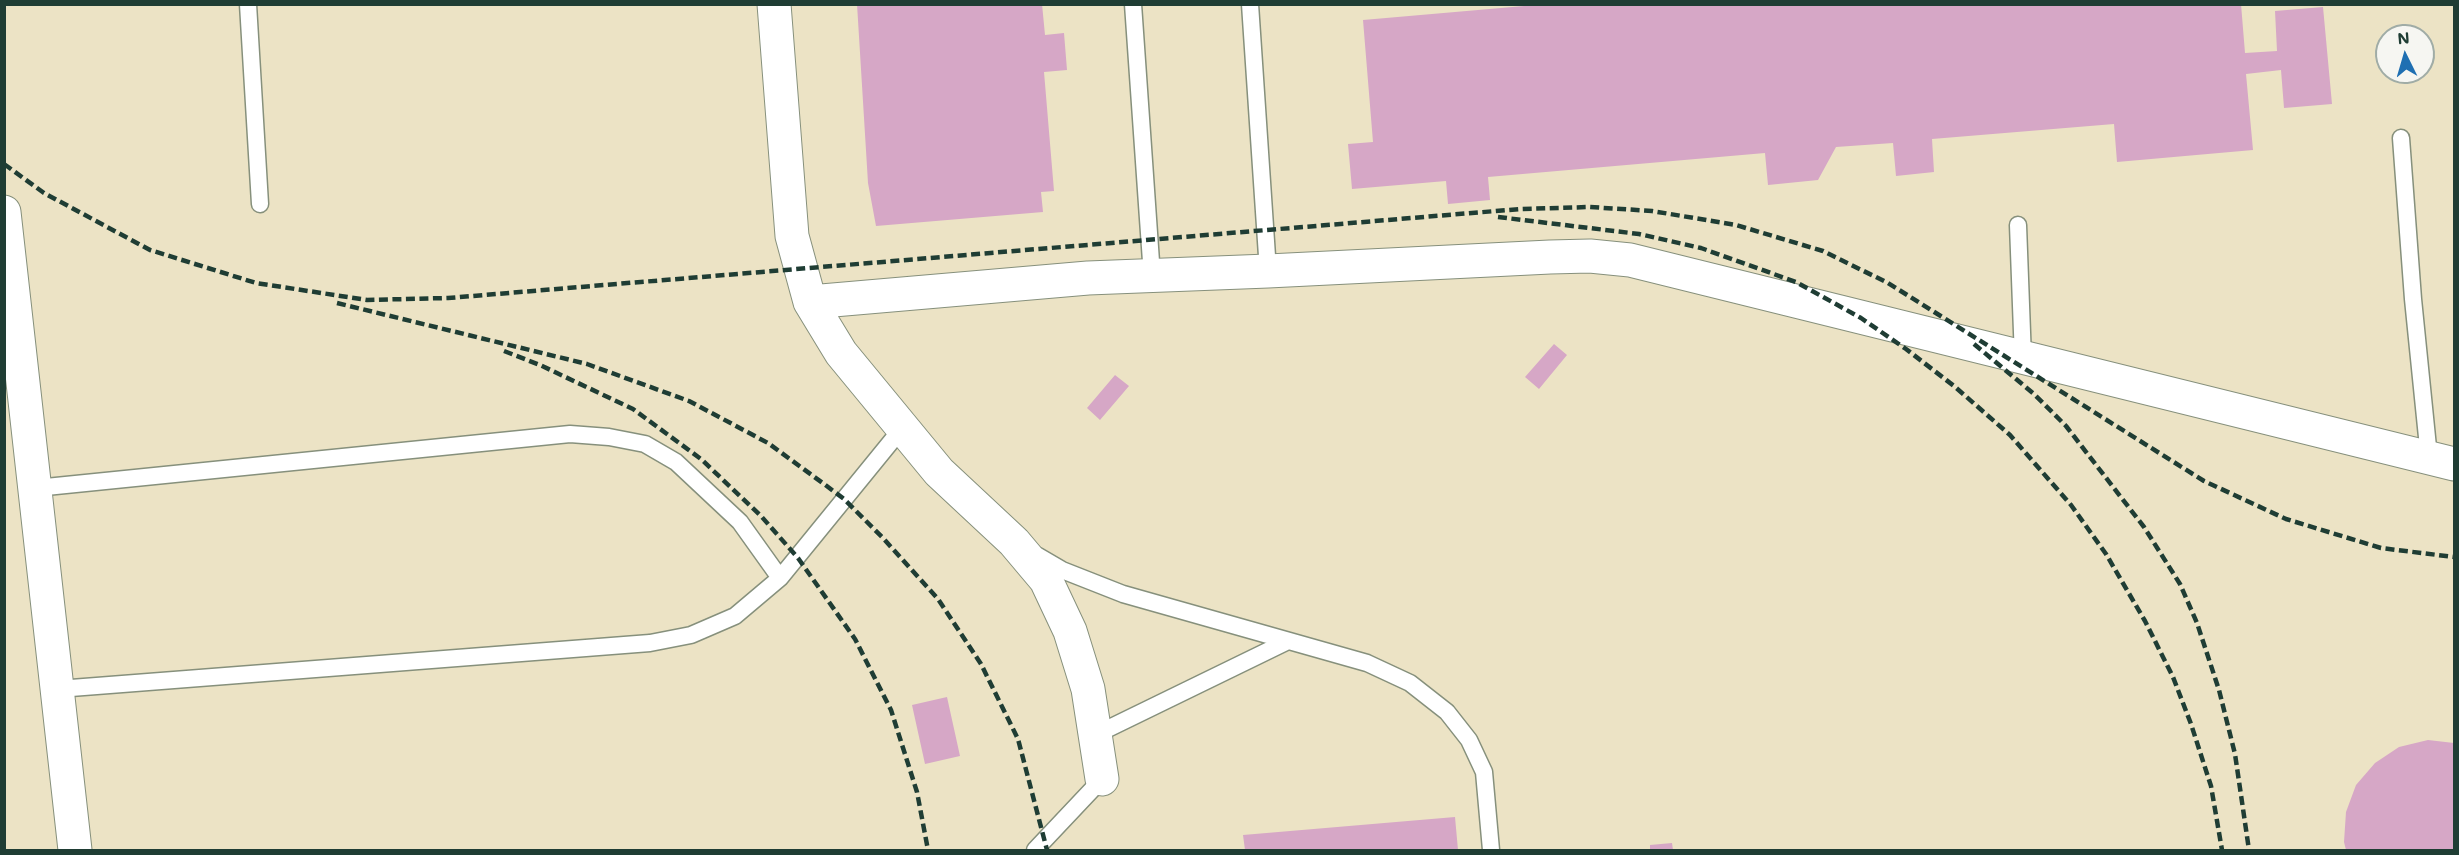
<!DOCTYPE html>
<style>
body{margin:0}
#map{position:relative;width:2459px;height:855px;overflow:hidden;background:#ece3c5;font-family:Mali,sans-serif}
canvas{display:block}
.frame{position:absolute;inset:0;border:6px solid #1f3d34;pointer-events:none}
.north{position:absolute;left:2375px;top:24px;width:60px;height:60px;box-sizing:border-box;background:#f6f6f2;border:2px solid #a0aca6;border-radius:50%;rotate:355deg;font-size:16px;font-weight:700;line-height:24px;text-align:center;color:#1f3d34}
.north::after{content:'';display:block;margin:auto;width:21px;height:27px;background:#1f6fb2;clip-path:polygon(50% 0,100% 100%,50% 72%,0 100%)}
</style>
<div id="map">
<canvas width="2459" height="855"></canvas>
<div class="frame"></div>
<div class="north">N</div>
</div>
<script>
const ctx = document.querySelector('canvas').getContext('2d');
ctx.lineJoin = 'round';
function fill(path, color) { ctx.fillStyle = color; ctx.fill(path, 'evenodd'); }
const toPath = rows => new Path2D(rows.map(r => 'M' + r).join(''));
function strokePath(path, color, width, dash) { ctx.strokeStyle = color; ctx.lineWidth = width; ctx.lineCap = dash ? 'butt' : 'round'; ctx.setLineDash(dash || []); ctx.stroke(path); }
const building = toPath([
 [857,4,1042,4,1045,35,1064,33,1067,70,1044,72,1054,191,1041,192,1043,212,876,226,868,183],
 [1547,4,2241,4,2245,53,2277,51,2275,11,2323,7,2332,104,2284,108,2281,70,2246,74,2253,150,2117,162,2114,124,1932,139,1934,172,1896,176,1893,143,1836,147,1818,180,1768,185,1765,153,1488,177,1490,200,1448,204,1446,181,1352,189,1348,144,1373,142,1363,20],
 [1554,344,1567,355,1539,389,1525,377],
 [1115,375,1129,386,1100,420,1087,408],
 [947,697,960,756,925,764,912,705],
 [2428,740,2454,743,2454,850,2346,850,2344,842,2346,812,2356,785,2375,763,2399,747],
 [1455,817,1458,850,1245,850,1243,835],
 [1672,843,1673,850,1650,850,1650,845]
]);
const lane = toPath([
 [248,4,260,204],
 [1133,4,1152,276],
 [1250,4,1268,271],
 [2401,138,2413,299,2429,457],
 [2018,225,2023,359],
 [36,488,570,434,609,437,645,444,676,462,740,522,780,578],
 [1038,556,1062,570,1123,594,1367,663,1410,683,1447,712,1469,740,1484,772,1491,850],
 [58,689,650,643,691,635,735,616,780,578,903,427],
 [1095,735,1288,641],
 [1035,850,1102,779]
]);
const street = toPath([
 [774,4,792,236,810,302,841,353,939,472,1014,542,1046,580,1070,631,1088,689,1102,779],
 [4,212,75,850],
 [810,302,1088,278,1268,271,1550,257,1590,256,1630,260,2454,464]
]);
const rail = toPath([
 [4,164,44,193,150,250,256,283,367,300,448,298,1520,209,1590,207,1652,211,1736,225,1823,251,1888,283,2204,481,2286,519,2381,548,2454,557],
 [1498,217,1639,234,1701,248,1796,282,1861,318,1906,349,1954,386,2010,435,2071,505,2106,554,2145,621,2173,677,2191,724,2211,786,2222,850],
 [337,303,587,364,689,401,768,443,824,484,844,499,883,538,938,599,981,664,1018,739,1047,850],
 [1974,344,2034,394,2066,426,2144,527,2180,584,2197,623,2219,690,2235,754,2249,850],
 [504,351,540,365,633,409,701,459,761,516,798,558,855,639,891,710,917,792,928,850]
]);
fill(building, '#d6a7c6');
strokePath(lane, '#86907c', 19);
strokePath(street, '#86907c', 35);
strokePath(lane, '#fff', 16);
strokePath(street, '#fff', 33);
strokePath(rail, '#1f3d34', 4.5, [9, 4.5]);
</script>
